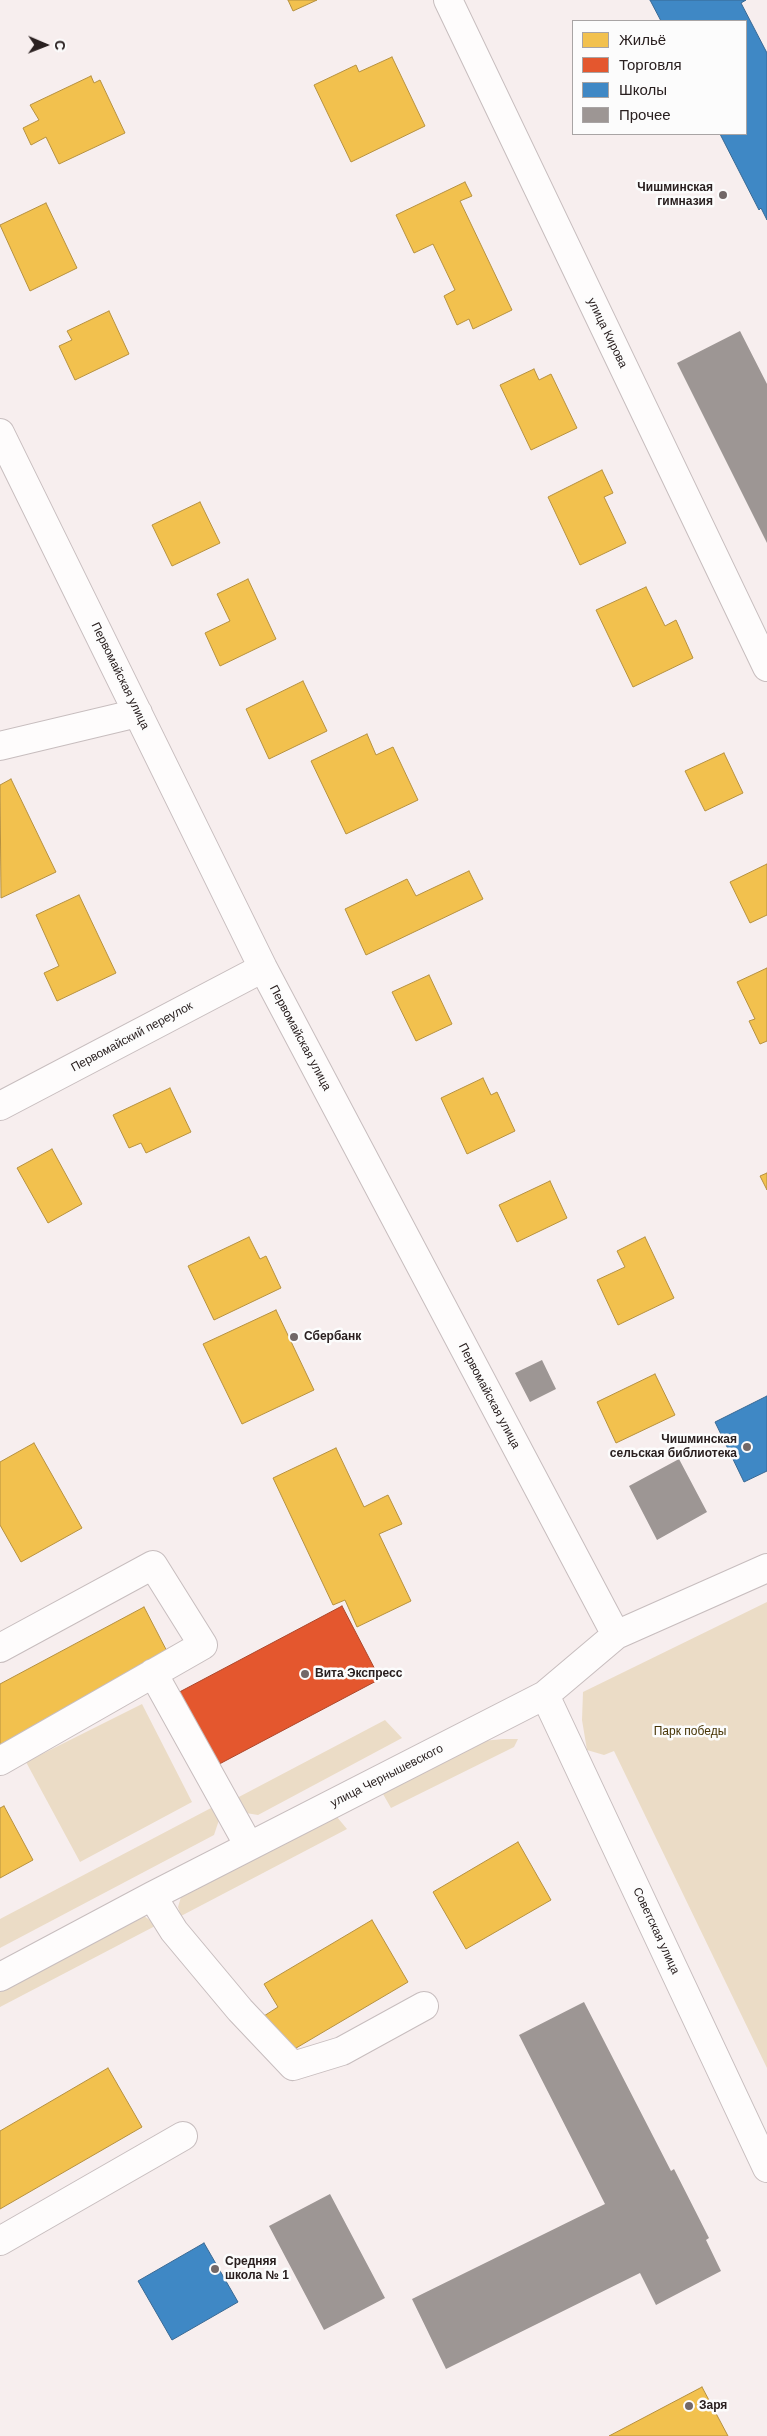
<!DOCTYPE html>
<meta charset="utf-8">
<style>
body{margin:0}
#map{position:relative;width:767px;height:2436px;overflow:hidden;background:#f7eeee;font-family:Helvetica,sans-serif}
canvas{display:block}
.legend{position:absolute;left:572px;top:20px;width:175px;height:115px;box-sizing:border-box;background:#fcfcfc;border:1px solid #a8a4a4;margin:0;padding:6px 9px;list-style:none;font-size:15px;color:#2a2020}
.legend li{display:flex;align-items:center;gap:10px;height:25px}
.legend b{width:25px;border:1px solid #a8a4a4}
.north{position:absolute;left:20px;top:20px;width:50px;height:50px;-webkit-text-stroke:4px #fcfcfc;paint-order:stroke;rotate:91deg;font-size:14px;font-weight:700;line-height:20px;text-align:center;color:#2a2020}
.north::after{content:'';display:block;margin:auto;width:18px;height:22px;background:#2a2020;clip-path:polygon(50% 0,100% 100%,50% 72%,0 100%)}
</style>
<div id="map">
<canvas width="767" height="2436"></canvas>
<ul class="legend">
<li><b style="height:14px;background:#f2c14e"></b>Жильё</li>
<li><b style="height:14px;background:#e4572e"></b>Торговля</li>
<li><b style="height:14px;background:#3f88c5"></b>Школы</li>
<li><b style="height:14px;background:#9d9694"></b>Прочее</li>
</ul>
<div class="north">С</div>
</div>
<script>
const ctx = document.querySelector('canvas').getContext('2d');
ctx.lineJoin = 'round';
function fill(path, color) { ctx.fillStyle = color; ctx.fill(path, 'evenodd'); }
const toPath = rows => new Path2D(rows.map(r => 'M' + r).join(''));
function strokePath(path, color, width, dash) { ctx.strokeStyle = color; ctx.lineWidth = width; ctx.lineCap = dash ? 'butt' : 'round'; ctx.setLineDash(dash || []); ctx.stroke(path); }
function write(font, color, halo, rows, align = 'center') {
  ctx.font = font + ' Helvetica,sans-serif'; ctx.lineWidth = 5; ctx.setLineDash([]); ctx.textBaseline = 'middle'; ctx.strokeStyle = halo; ctx.fillStyle = color; for (const [text, x, y, turn = 0] of rows) {
    ctx.save(); ctx.translate(x, y); ctx.rotate((+turn || 0) * Math.PI / 180); ctx.textAlign = isNaN(turn) ? turn : align; if (halo) ctx.strokeText(text, 0, 0); ctx.fillText(text, 0, 0); ctx.restore();
  }
}
const green = toPath([
 [767,1602,767,2068,614,1751,604,1755,587,1750,582,1720,583,1692],
 [142,1704,192,1802,80,1862,26,1762],
 [385,1720,402,1738,258,1815,246,1813,235,1799],
 [503,1739,518,1739,514,1747,391,1808,383,1794,483,1741],
 [211,1808,220,1817,214,1835,0,1948,0,1919],
 [337,1817,347,1829,181,1916,178,1907,181,1897],
 [144,1916,157,1925,0,2007,0,1992]
]);
const homes = toPath([
 [288,0,317,0,293,11,288,0],
 [392,57,425,126,351,162,314,85,356,65,359,72,392,57],
 [91,76,94,83,100,80,125,133,59,164,46,137,31,145,23,128,39,120,30,105,91,76],
 [465,182,472,196,460,201,512,310,473,329,469,319,457,325,444,296,455,290,433,244,414,253,396,215,465,182],
 [46,203,77,268,30,291,0,225,46,203],
 [109,311,129,354,75,380,59,346,72,340,67,331,109,311],
 [534,369,539,380,551,374,577,428,531,450,500,385,534,369],
 [602,470,613,493,604,497,626,543,580,565,548,497,602,470],
 [200,502,220,543,172,566,152,525,200,502],
 [248,579,276,639,220,666,205,633,230,621,217,594,248,579],
 [646,587,665,626,676,620,693,658,633,687,596,610,646,587],
 [303,681,327,731,269,759,246,709,303,681],
 [367,734,376,755,393,747,418,800,346,834,311,761,367,734],
 [724,753,743,793,705,811,685,771,724,753],
 [11,779,56,872,1,898,0,785,11,779],
 [767,864,767,915,750,923,730,882,767,864],
 [469,871,483,899,366,955,345,909,407,879,416,896,469,871],
 [79,895,116,973,57,1001,44,973,59,966,36,915,79,895],
 [767,968,767,1041,760,1044,749,1021,755,1019,737,982,767,968],
 [429,975,452,1024,416,1041,392,992,429,975],
 [483,1078,491,1095,497,1092,515,1131,467,1154,441,1098,483,1078],
 [170,1088,191,1132,146,1153,141,1143,129,1148,113,1115,170,1088],
 [52,1149,82,1204,48,1223,17,1168,52,1149],
 [767,1173,767,1190,760,1176,767,1173],
 [550,1181,567,1218,517,1242,499,1205,550,1181],
 [249,1237,260,1259,266,1256,281,1288,214,1320,188,1266,249,1237],
 [645,1237,674,1298,618,1325,597,1280,625,1267,617,1251,645,1237],
 [276,1310,314,1390,242,1424,203,1344,276,1310],
 [655,1374,675,1415,616,1443,597,1402,655,1374],
 [34,1443,82,1528,21,1562,0,1525,0,1462,34,1443],
 [336,1448,364,1507,388,1495,402,1524,379,1534,411,1601,357,1627,345,1600,333,1605,273,1478,336,1448],
 [144,1607,171,1659,0,1750,0,1684,144,1607],
 [4,1806,33,1860,0,1878,0,1808,4,1806],
 [518,1842,551,1900,466,1949,433,1892,518,1842],
 [372,1920,408,1982,286,2054,264,2016,278,2007,264,1984,372,1920],
 [108,2068,142,2127,0,2209,0,2131,108,2068],
 [702,2387,728,2436,609,2436,702,2387]
]);
const shops = toPath([
 [342,1606,380,1679,208,1770,170,1697,342,1606]
]);
const schools = toPath([
 [650,0,746,0,741,3,767,53,767,220,761,208,759,210,720,134,746,134,746,21,661,21,650,0],
 [767,1396,767,1471,744,1482,715,1422,767,1396],
 [204,2243,238,2302,172,2340,138,2281,204,2243]
]);
const building = toPath([
 [740,331,767,384,767,543,677,363],
 [542,1360,556,1389,530,1402,515,1373],
 [679,1459,707,1512,657,1540,629,1486],
 [584,2002,671,2171,674,2169,709,2238,706,2240,721,2271,656,2305,640,2273,446,2369,412,2299,605,2204,519,2035],
 [330,2194,385,2298,324,2330,269,2226]
]);
const minor = toPath([
 [448,0,767,667],
 [0,433,263,968,616,1635],
 [0,746,138,713],
 [0,1106,263,968],
 [0,1648,153,1565,203,1645,0,1761],
 [153,1673,249,1846],
 [545,1695,767,2168],
 [152,1896,174,1931,240,2010,293,2066,342,2051,424,2006],
 [0,1977,152,1896,545,1695,616,1635,767,1568],
 [0,2241,183,2136]
]);
const markers = [
 [723,195,5,"#726868"],
 [294,1337,5,"#726868"],
 [747,1447,5,"#726868"],
 [305,1674,5,"#726868"],
 [215,2269,5,"#726868"],
 [689,2406,5,"#726868"]
];
const poiNames = [
 ["Чишминская",713,188,"right"],
 ["гимназия",713,202,"right"],
 ["Сбербанк",304,1337],
 ["Чишминская",737,1440,"right"],
 ["сельская библиотека",737,1454,"right"],
 ["Вита Экспресс",315,1674],
 ["Средняя",225,2262],
 ["школа № 1",225,2276],
 ["Заря",699,2406]
];
const streetNames = [
 ["улица Кирова",607,333,64],
 ["Первомайская улица",120,676,64],
 ["Первомайский переулок",132,1037,-28],
 ["Первомайская улица",300,1038,62],
 ["Первомайская улица",489,1396,62],
 ["улица Чернышевского",387,1776,-27],
 ["Советская улица",656,1931,65]
];
const parkNames = [
 ["Парк победы",690,1732]
];
fill(green, '#ebdcc6');
fill(homes, '#f2c14e');
strokePath(homes, '#b69140', 1);
fill(shops, '#e4572e');
strokePath(shops, '#ac462a', 1);
fill(schools, '#3f88c5');
strokePath(schools, '#396994', 1);
fill(building, '#9d9694');
strokePath(minor, '#c7bdbe', 30);
strokePath(minor, '#fefcfc', 28);
for (const [x, y, r, color] of markers) { const dot = new Path2D(); dot.arc(x, y, r, 0, 2 * Math.PI); ctx.fillStyle = color; ctx.fill(dot); strokePath(dot, '#fcfcfc', 2); }
write('bold 12px', '#2a2020', '#fcfcfc', poiNames, 'left');
write('12px', '#2a2020', '#fcfcfc', streetNames);
write('12px', '#473506', '#fcfcfc', parkNames);
</script>
